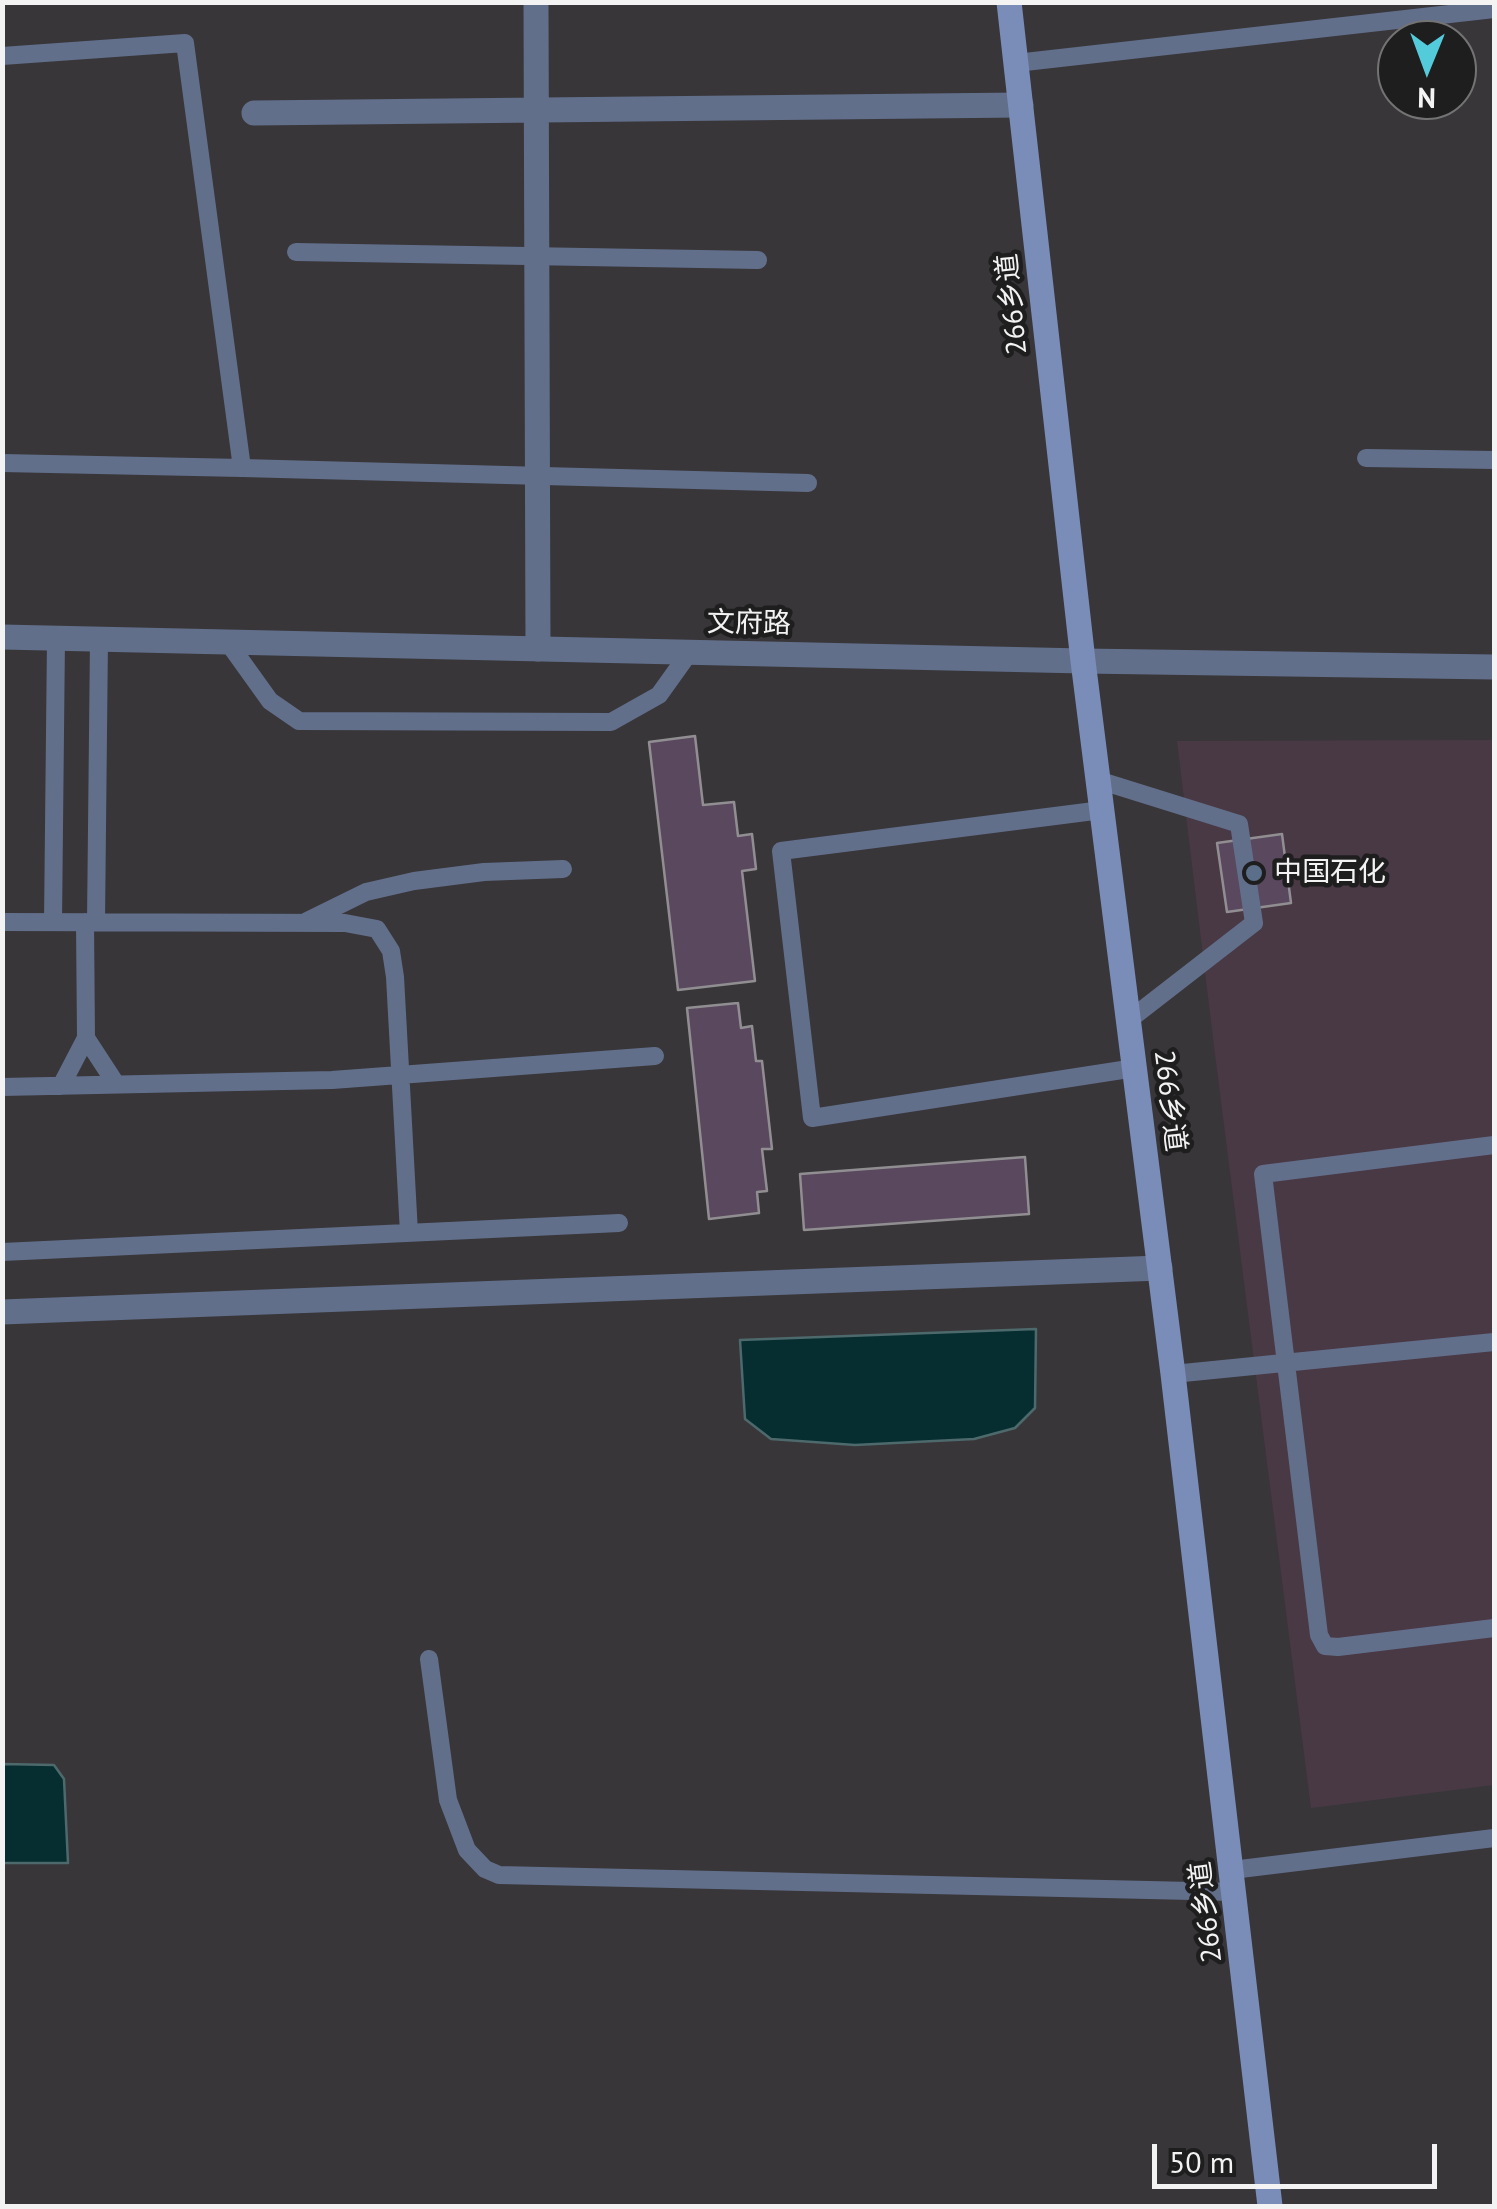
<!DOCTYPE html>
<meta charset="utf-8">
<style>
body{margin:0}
#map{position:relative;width:1497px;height:2209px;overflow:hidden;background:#383639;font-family:"PT Sans",sans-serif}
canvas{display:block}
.frame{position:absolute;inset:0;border:5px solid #f4f3f4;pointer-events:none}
.north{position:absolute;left:1377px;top:20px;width:100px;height:100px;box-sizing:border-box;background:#1f1e1f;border:2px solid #747374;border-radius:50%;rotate:181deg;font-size:28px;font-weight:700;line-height:40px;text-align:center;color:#f4f3f4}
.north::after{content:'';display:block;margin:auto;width:35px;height:45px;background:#53cbdb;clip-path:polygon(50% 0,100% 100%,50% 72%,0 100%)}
.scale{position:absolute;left:1152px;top:2144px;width:285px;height:45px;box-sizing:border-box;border:5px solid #f4f3f4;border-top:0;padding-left:12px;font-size:30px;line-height:35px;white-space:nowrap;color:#f4f3f4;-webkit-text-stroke:8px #1f1e1f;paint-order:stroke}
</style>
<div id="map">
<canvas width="1497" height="2209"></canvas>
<div class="frame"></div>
<div class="north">N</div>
<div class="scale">50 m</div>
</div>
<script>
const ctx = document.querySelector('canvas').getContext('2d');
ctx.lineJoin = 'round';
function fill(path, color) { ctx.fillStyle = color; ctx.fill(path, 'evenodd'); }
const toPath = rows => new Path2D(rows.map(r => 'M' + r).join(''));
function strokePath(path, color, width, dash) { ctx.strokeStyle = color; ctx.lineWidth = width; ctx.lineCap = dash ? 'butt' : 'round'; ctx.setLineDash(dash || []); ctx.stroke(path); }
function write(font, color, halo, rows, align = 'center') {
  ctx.font = font + ' "PT Sans","Noto Sans SC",sans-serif'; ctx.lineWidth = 9; ctx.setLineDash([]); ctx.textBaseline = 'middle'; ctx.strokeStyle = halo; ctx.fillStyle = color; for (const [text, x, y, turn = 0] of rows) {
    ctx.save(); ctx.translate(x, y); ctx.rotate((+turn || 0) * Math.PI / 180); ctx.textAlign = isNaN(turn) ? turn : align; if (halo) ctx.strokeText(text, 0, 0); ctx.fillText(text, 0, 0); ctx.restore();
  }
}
const industrial = toPath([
 [1494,740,1494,1785,1311,1808,1214,1046,1177,741]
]);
const water = toPath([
 [1036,1329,1035,1408,1015,1428,974,1439,855,1445,771,1439,745,1419,740,1340,1036,1329],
 [3,1764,54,1765,64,1779,68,1863,3,1863,3,1764]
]);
const building = toPath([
 [695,736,703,805,734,802,738,836,752,834,756,869,742,871,755,981,678,990,649,742,695,736],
 [1282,834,1291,903,1227,912,1217,843,1282,834],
 [738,1003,741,1028,752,1026,756,1061,762,1061,772,1149,762,1149,767,1191,757,1192,759,1213,709,1219,687,1008,738,1003],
 [1025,1157,1029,1214,804,1230,800,1174,1025,1157]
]);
const service = toPath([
 [2,56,185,43,242,468,808,483],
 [1016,63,1494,9],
 [296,252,758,260],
 [1366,458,1494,460],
 [2,463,242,468],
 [227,641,270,701,299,721,611,722,659,695,689,653],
 [1098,780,1239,824,1254,923,1129,1020],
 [1102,810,781,851,812,1118,1135,1068],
 [307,921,366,892,414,881,484,872,563,869],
 [2,922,345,923,377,929,391,951,395,977,409,1233],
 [53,922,56,638],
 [85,922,86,1038,116,1084],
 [96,922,99,639],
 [61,1086,86,1038],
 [2,1087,332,1080,655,1056],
 [1494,1145,1263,1174,1319,1635,1325,1646,1338,1647,1494,1628],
 [2,1252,619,1223],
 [1173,1374,1494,1342],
 [429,1659,448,1800,467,1850,485,1869,499,1875,1235,1892],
 [1232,1870,1494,1838]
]);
const minor = toPath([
 [536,2,538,649],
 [254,113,1021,105],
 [2,1312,1160,1268]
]);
const tertiary = toPath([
 [2,637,1083,661,1494,667]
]);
const secondary = toPath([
 [1009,2,1083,661,1173,1374,1270,2206]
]);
const markers = [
 [1254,873,10,"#5c6f8a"]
];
const streetNames = [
 ["266乡道",1013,304,-96],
 ["文府路",749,624,1],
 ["266乡道",1169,1101,83],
 ["266乡道",1207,1912,-97]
];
const poiNames = [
 ["中国石化",1274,873]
];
fill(industrial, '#493945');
fill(water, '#062e31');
strokePath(water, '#4d696c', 2.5);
fill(building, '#59485e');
strokePath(building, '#918e92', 2.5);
strokePath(service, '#626f8b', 18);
strokePath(minor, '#626f8b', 25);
strokePath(tertiary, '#626f8b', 25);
strokePath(secondary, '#7a8db9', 25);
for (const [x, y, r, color] of markers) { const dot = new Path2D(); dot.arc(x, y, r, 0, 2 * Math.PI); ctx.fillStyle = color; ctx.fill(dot); strokePath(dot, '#1f1e1f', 4); }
write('28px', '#f4f3f4', '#1f1e1f', streetNames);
write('28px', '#f4f3f4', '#1f1e1f', poiNames, 'left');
</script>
